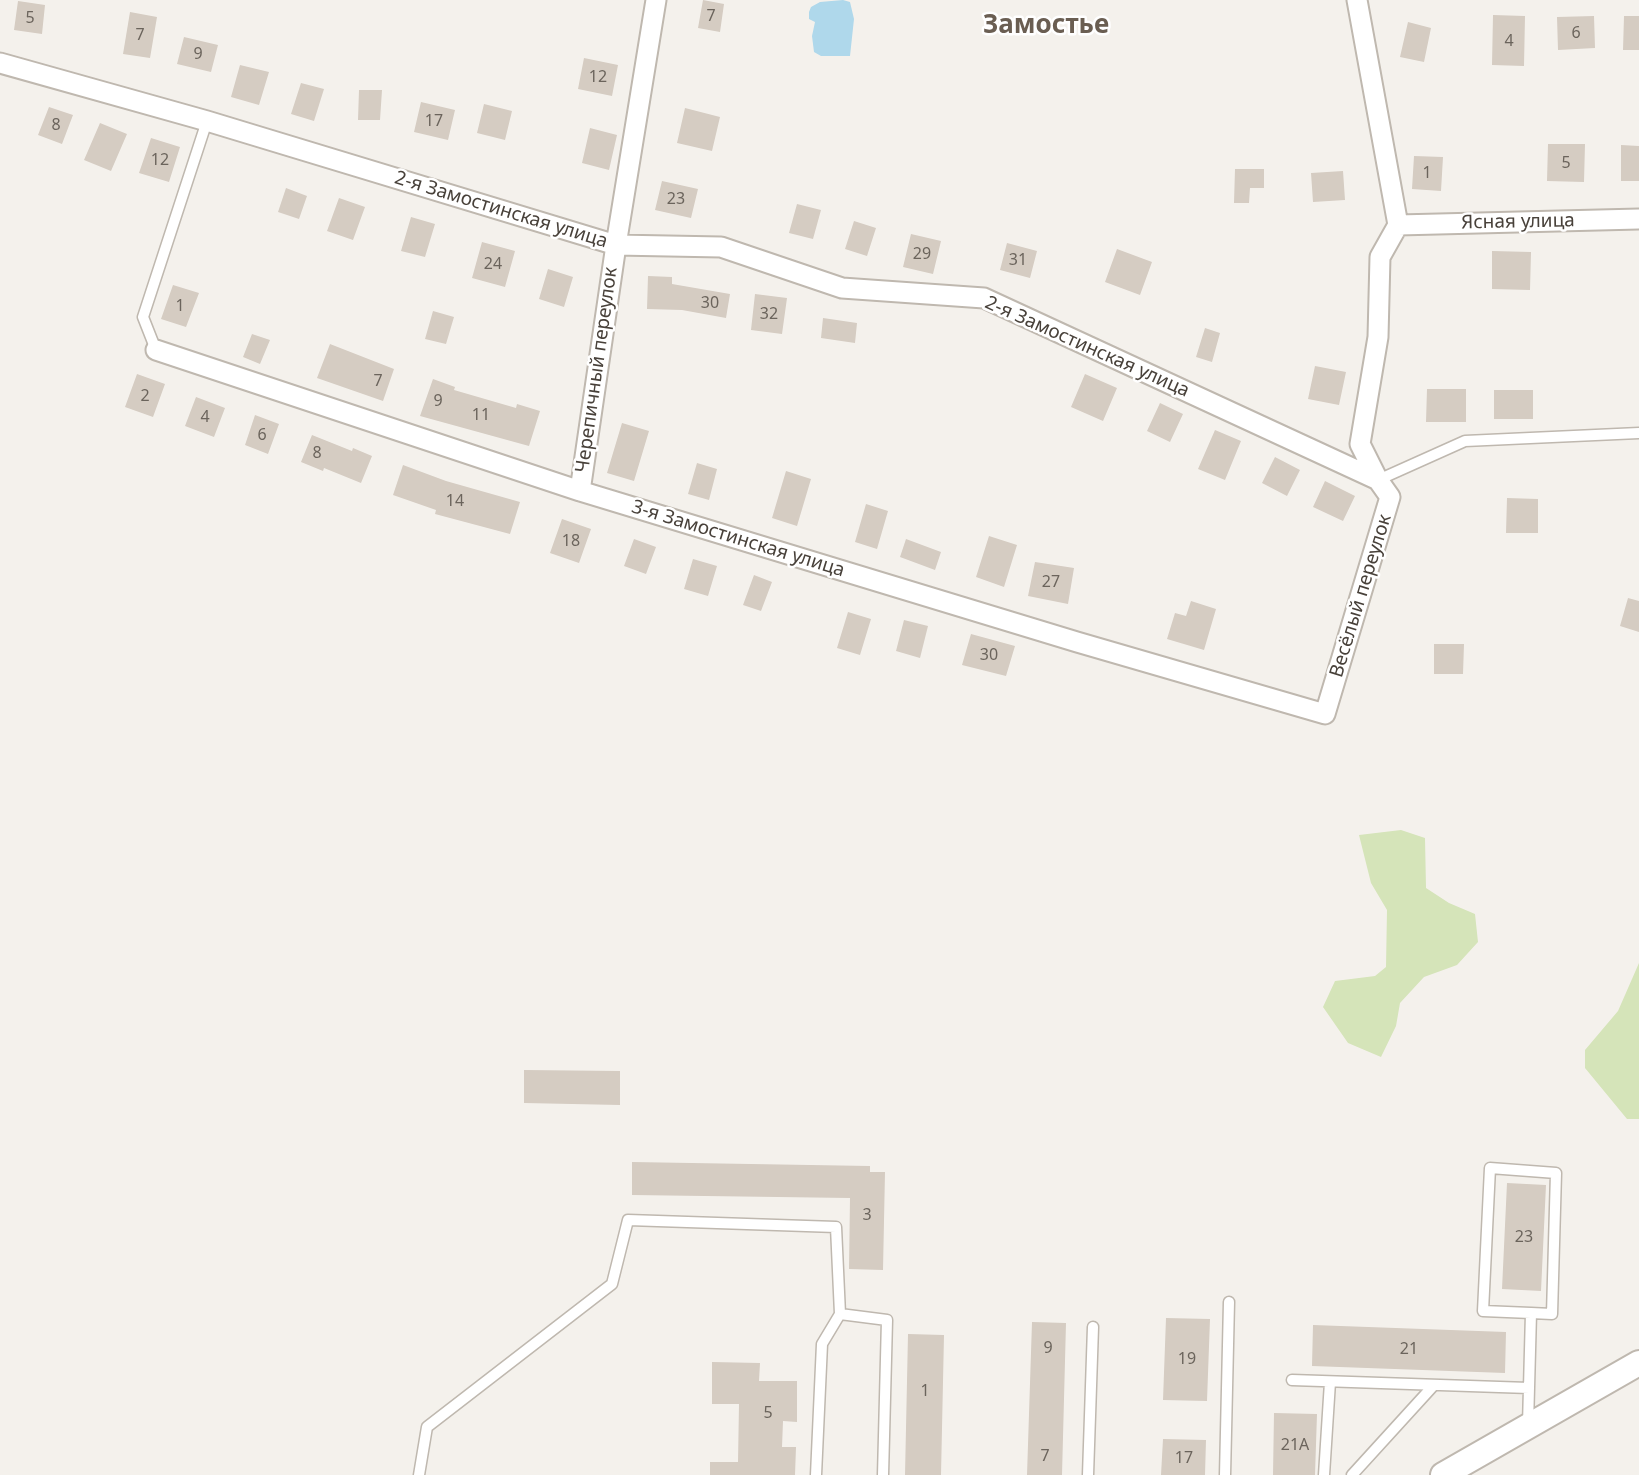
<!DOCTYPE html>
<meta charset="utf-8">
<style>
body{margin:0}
canvas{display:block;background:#f4f1ec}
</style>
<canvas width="1639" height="1475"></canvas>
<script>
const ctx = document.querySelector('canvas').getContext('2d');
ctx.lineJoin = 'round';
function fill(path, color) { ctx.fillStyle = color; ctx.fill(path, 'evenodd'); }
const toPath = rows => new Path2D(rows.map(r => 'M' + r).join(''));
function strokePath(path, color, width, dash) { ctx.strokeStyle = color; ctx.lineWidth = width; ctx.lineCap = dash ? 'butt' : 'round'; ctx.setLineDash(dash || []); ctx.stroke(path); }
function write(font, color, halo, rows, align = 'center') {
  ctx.font = font + ' "Noto Sans",sans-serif'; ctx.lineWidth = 5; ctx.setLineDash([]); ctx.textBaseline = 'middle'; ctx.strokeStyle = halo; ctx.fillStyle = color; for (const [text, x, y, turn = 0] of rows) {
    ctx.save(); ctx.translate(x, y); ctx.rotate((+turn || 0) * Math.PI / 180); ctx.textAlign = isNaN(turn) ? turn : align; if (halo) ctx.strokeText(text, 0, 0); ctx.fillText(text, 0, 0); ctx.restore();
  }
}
const green = toPath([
 [1401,830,1425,838,1426,888,1449,903,1475,914,1478,942,1457,965,1424,977,1400,1003,1396,1026,1381,1057,1348,1043,1323,1007,1335,981,1375,976,1386,967,1387,910,1371,883,1359,835],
 [1639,963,1639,1119,1627,1119,1585,1068,1585,1050,1618,1011]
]);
const water = toPath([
 [843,0,850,2,854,19,850,56,821,56,814,52,812,36,815,22,809,19,809,12,811,7,820,2]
]);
const building = toPath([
 [703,0,724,4,720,32,698,28],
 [18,1,45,5,42,34,14,30],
 [130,12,157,17,150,58,123,54],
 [1493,15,1525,16,1524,66,1492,65],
 [1594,16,1595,48,1558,50,1557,17],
 [1624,16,1639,16,1639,50,1623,50],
 [1408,22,1431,28,1424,62,1400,57],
 [184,37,218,45,211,72,177,64],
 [584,58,618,65,612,96,578,89],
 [240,65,269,72,259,105,231,97],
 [301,83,324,89,314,121,291,114],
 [359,90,382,90,380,120,358,120],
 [421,102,455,110,448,140,414,132],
 [484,104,512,111,505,140,477,133],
 [49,107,73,115,62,144,38,135],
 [685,108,720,117,712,151,677,143],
 [100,123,127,134,111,171,84,160],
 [590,128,617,135,609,170,582,163],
 [151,138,180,147,169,182,139,173],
 [1548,144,1585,144,1584,182,1547,181],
 [1621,145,1639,146,1639,181,1621,181],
 [1414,156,1443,157,1441,191,1412,189],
 [1235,169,1264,169,1264,188,1250,188,1249,203,1234,203],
 [1343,171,1345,200,1313,202,1311,173],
 [662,181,698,189,691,218,655,210],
 [286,188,307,196,299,219,278,212],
 [339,198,365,207,353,240,327,231],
 [797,204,821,210,813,239,789,233],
 [411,217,435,224,425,257,401,251],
 [854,221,876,228,867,256,845,249],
 [911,234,941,241,933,274,903,267],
 [482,242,515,251,505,287,472,278],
 [1007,243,1037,251,1030,278,1000,270],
 [1117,249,1152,262,1140,295,1105,282],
 [1492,251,1531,252,1530,290,1492,289],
 [548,269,573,277,564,307,539,299],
 [648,276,672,277,672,284,730,294,726,318,682,310,647,309],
 [173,285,199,293,186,327,161,319],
 [755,294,787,298,782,334,751,330],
 [433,311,454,317,446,344,425,339],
 [823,318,857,323,855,343,821,338],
 [1205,328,1220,333,1212,362,1196,357],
 [252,334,270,340,260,364,243,357],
 [330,344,394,369,383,401,317,378],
 [1315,366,1346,372,1339,405,1308,399],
 [137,374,165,384,153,417,125,407],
 [1085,374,1117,388,1103,421,1071,407],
 [433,379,455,387,454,390,516,408,517,404,540,411,529,446,420,416],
 [1427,389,1466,389,1466,422,1426,422],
 [1494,390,1533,390,1533,419,1494,419],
 [196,397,225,408,214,437,185,426],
 [1160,403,1183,414,1170,442,1147,431],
 [255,415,279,424,268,454,245,445],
 [622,423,649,431,634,481,607,473],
 [1215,430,1241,441,1225,480,1198,469],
 [312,435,352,451,353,448,372,456,361,483,324,468,323,471,301,462],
 [1275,457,1300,470,1287,496,1262,483],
 [697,463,717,469,709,500,688,494],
 [403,465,446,481,520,502,510,534,435,514,436,510,393,495],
 [786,471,811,479,797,526,772,518],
 [1325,481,1355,496,1343,521,1313,507],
 [1507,498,1538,499,1538,533,1506,533],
 [866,504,888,511,877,549,855,542],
 [562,519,591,529,579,563,550,553],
 [989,536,1017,545,1004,587,976,577],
 [634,539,656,547,646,574,624,566],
 [906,539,941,552,935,570,900,557],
 [693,559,717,566,708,596,684,589],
 [1035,562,1074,568,1068,604,1028,596],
 [754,575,772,582,761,611,743,605],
 [1628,598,1639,601,1639,632,1620,626],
 [1191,601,1216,609,1204,650,1167,639,1175,613,1186,616],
 [848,612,871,619,860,655,837,648],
 [904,620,928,626,920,658,896,651],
 [971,634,1015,646,1006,676,962,665],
 [1434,644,1464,644,1463,674,1434,674],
 [524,1070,620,1071,620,1105,524,1103],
 [632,1162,870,1166,870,1172,885,1172,883,1270,849,1269,850,1198,632,1195],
 [1507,1183,1546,1185,1541,1291,1502,1289],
 [1166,1318,1210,1319,1207,1401,1163,1400],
 [1032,1322,1066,1323,1062,1475,1027,1475],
 [1313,1325,1506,1332,1505,1373,1312,1366],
 [908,1334,944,1335,941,1475,905,1475],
 [712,1362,760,1363,759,1381,797,1381,797,1422,783,1421,782,1447,796,1447,795,1475,710,1475,710,1462,738,1462,739,1404,712,1404],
 [1274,1413,1317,1414,1315,1475,1273,1475],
 [1163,1439,1206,1440,1205,1475,1161,1475]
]);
const service = toPath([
 [156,350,143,317,207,121],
 [1378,480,1465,441,1639,433],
 [1292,1380,1529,1388],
 [1528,1425,1531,1313,1483,1311,1490,1168,1556,1173,1552,1314,1531,1313],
 [419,1475,427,1427,612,1284,628,1220,836,1227,840,1314,887,1320,883,1475],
 [816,1475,822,1344,840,1314],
 [1088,1475,1093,1327],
 [1225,1475,1229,1302],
 [1324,1475,1330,1382],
 [1352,1475,1434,1385]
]);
const minor = toPath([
 [1357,0,1398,225],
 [0,63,207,121,616,245,721,247,842,288,984,298,1378,480],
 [1398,225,1639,219],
 [156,350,580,491,1077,642,1325,714,1390,497,1378,480,1360,444,1378,337,1380,257,1398,225],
 [580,491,616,245,656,0]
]);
const tertiary = toPath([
 [1443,1475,1639,1363]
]);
const numberNames = [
 ["7",711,16],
 ["5",30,18],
 ["6",1576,33],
 ["7",140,35],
 ["4",1509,41],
 ["9",198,54],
 ["12",598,77],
 ["17",434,121],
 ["8",56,125],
 ["12",160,160],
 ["5",1566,163],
 ["1",1427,173],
 ["23",676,199],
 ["29",922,254],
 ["31",1018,260],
 ["24",493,264],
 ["30",710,303],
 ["1",180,306],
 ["32",769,314],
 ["7",378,381],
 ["2",145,396],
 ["9",438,401],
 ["11",481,415],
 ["4",205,417],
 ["6",262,435],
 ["8",317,453],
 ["14",455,501],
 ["18",571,541],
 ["27",1051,582],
 ["30",989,655],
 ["3",867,1215],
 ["23",1524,1237],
 ["9",1048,1348],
 ["21",1409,1349],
 ["19",1187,1359],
 ["1",925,1391],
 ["5",768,1413],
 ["21А",1295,1445],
 ["7",1045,1456],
 ["17",1184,1458]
];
const streetNames = [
 ["2-я Замостинская улица",501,210,17],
 ["Ясная улица",1518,222,-1],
 ["2-я Замостинская улица",1087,347,24],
 ["Черепичный переулок",597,370,-82],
 ["3-я Замостинская улица",738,539,17],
 ["Весёлый переулок",1361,596,-73]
];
const districtNames = [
 ["Замостье",1046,26]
];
fill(green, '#d5e4b9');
fill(water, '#afd8eb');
fill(building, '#d5ccc2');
strokePath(service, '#bfb8af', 13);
strokePath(minor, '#bfb8af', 23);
strokePath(tertiary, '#bfb8af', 28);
strokePath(service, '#fff', 10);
strokePath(minor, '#fff', 19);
strokePath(tertiary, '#fff', 24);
write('16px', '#6b645c', null, numberNames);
write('19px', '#48413a', '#fff', streetNames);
write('bold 26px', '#6a5e52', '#fff', districtNames);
</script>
